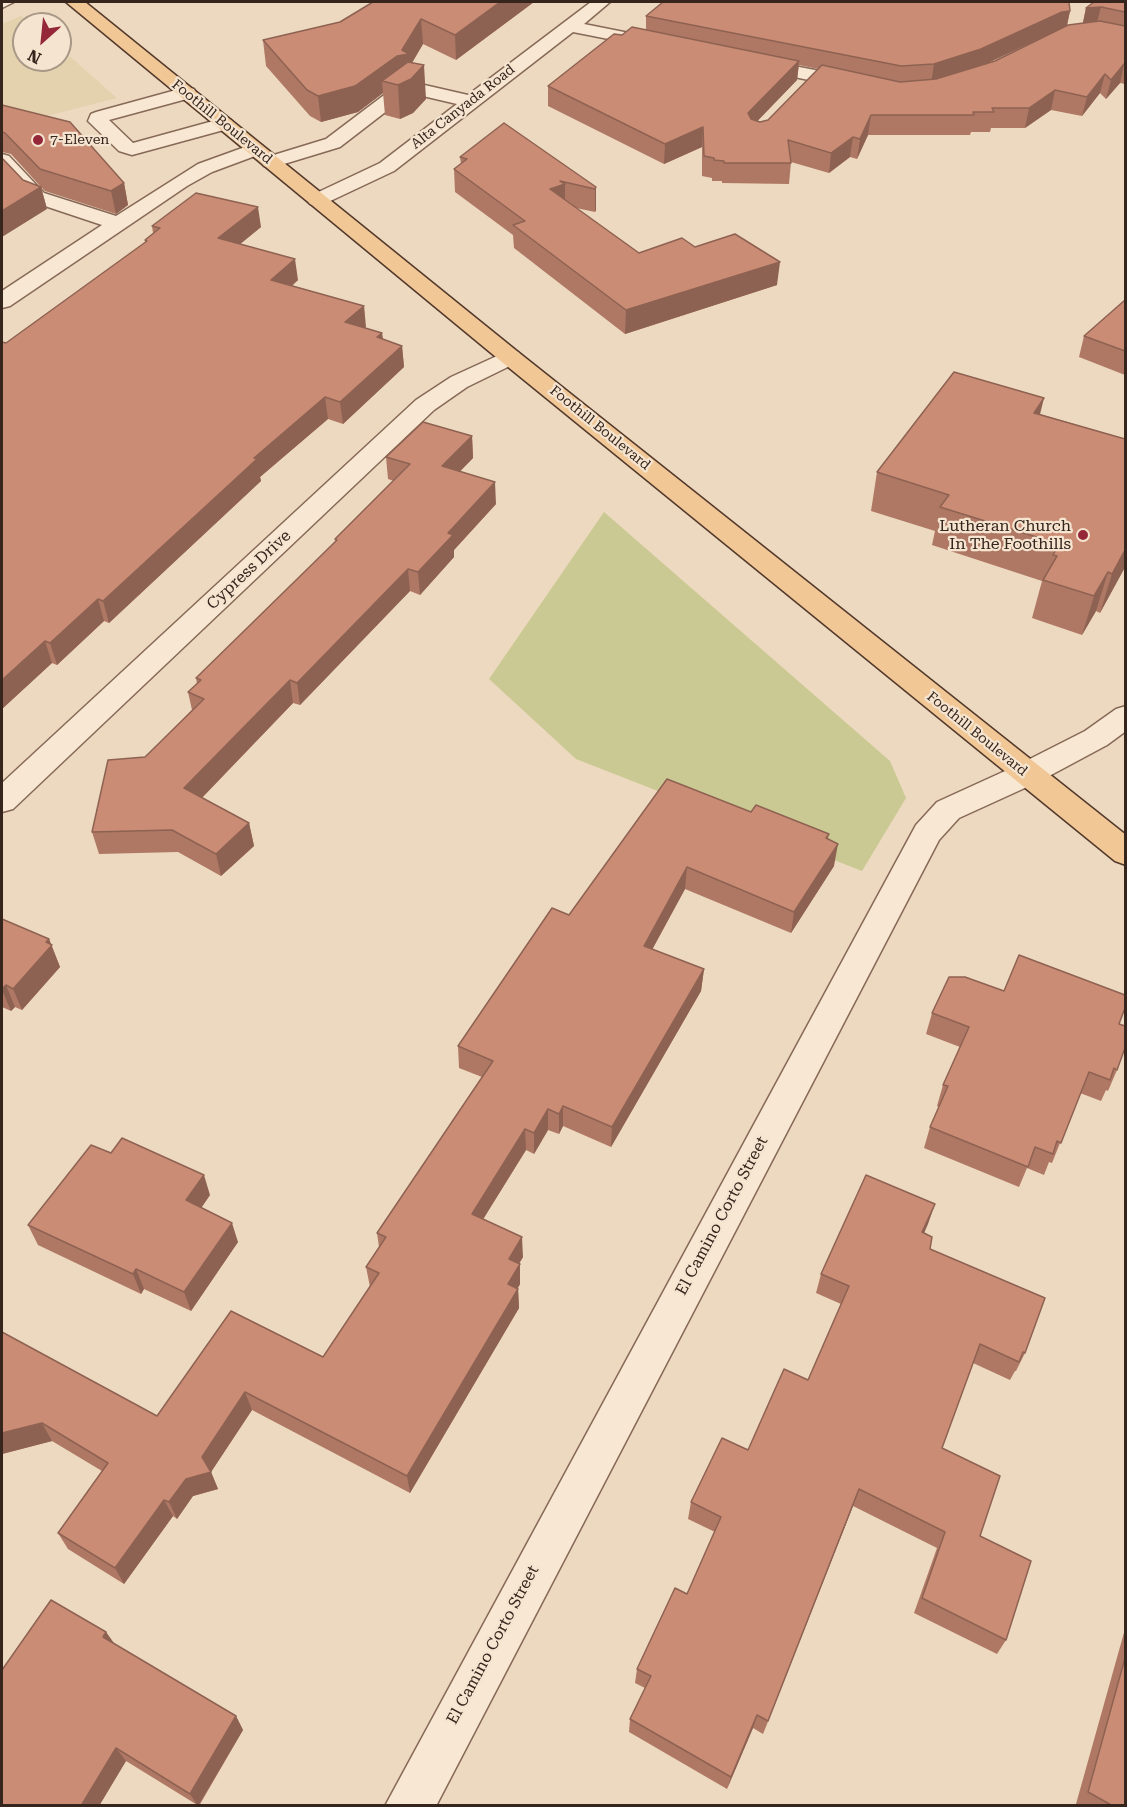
<!DOCTYPE html>
<style>
body{margin:0}
#map{position:relative;width:1127px;height:1807px;overflow:hidden;background:#edd9bf;font-family:"Roboto Serif",serif}
canvas{display:block}
.frame{position:absolute;inset:0;border:3px solid #35251c;pointer-events:none}
.north{position:absolute;left:12px;top:12px;width:60px;height:60px;box-sizing:border-box;background:#f5e4cf;border:2px solid #a89887;border-radius:50%;rotate:207deg;font-size:16px;font-weight:700;line-height:24px;text-align:center;color:#35251c}
.north::after{content:'';display:block;margin:auto;width:21px;height:27px;background:#942839;clip-path:polygon(50% 0,100% 100%,50% 72%,0 100%)}
</style>
<div id="map">
<canvas width="1127" height="1807"></canvas>
<div class="frame"></div>
<div class="north">N</div>
</div>
<script>
const ctx = document.querySelector('canvas').getContext('2d');
ctx.lineJoin = 'round';
function fill(path, color) { ctx.fillStyle = color; ctx.fill(path, 'evenodd'); }
const toPath = rows => new Path2D(rows.map(r => 'M' + r).join(''));
function strokePath(path, color, width, dash) { ctx.strokeStyle = color; ctx.lineWidth = width; ctx.lineCap = dash ? 'butt' : 'round'; ctx.setLineDash(dash || []); ctx.stroke(path); }
function write(font, color, halo, rows, align = 'center') {
  ctx.font = font + ' "Roboto Serif",serif'; ctx.lineWidth = 4.5; ctx.setLineDash([]); ctx.textBaseline = 'middle'; ctx.strokeStyle = halo; ctx.fillStyle = color; for (const [text, x, y, turn = 0] of rows) {
    ctx.save(); ctx.translate(x, y); ctx.rotate((+turn || 0) * Math.PI / 180); ctx.textAlign = isNaN(turn) ? turn : align; if (halo) ctx.strokeText(text, 0, 0); ctx.fillText(text, 0, 0); ctx.restore();
  }
}
const farmland = toPath([
 [21,16,31,24,24,24,24,60,60,60,60,48,117,98,19,123,2,107,2,24]
]);
const green = toPath([
 [604,512,890,761,906,798,862,871,576,759,489,679]
]);
const minor = toPath([
 [2,2,14,2,2,8,2,2],
 [591,2,610,2,584,24,659,39,668,44,659,49,573,32,394,171,324,204,317,206,310,204,307,200,310,196,380,163,457,104,410,93,340,147,271,168,264,166,261,162,264,158,326,139,400,83,407,81,468,95,591,2],
 [753,58,856,78,865,84,856,90,747,67,744,63,753,58],
 [187,87,194,89,196,93,194,97,109,120,133,143,224,118,231,120,234,124,231,128,132,155,119,151,88,121,91,114,96,112,187,87],
 [256,143,266,149,263,153,212,172,187,186,10,306,2,308,2,291,102,225,30,201,2,171,2,154,9,156,44,193,116,216,198,164,256,143],
 [510,350,518,352,522,357,518,362,467,387,434,410,13,809,2,812,2,783,416,400,451,377,510,350],
 [1126,706,1126,731,1107,745,1038,782,959,818,939,840,436,1806,385,1806,916,825,937,802,1016,766,1085,731,1116,709,1126,706]
]);
const major = toPath([
 [66,2,85,2,518,352,1126,835,1126,865,1115,861,502,362,66,2]
]);
const wall = toPath([
 [534,2,456,60,423,44,412,63,426,99,413,113,400,119,385,115,383,93,358,112,321,122,310,116,266,66,263,40,340,22],
 [1125,2,1125,84,1120,83,1106,99,1100,93,1082,116,1051,110,1025,128,991,128,990,132,971,132,970,135,868,135,857,159,850,157,829,173,791,162,789,184,722,183,722,181,712,181,712,178,702,176,702,147,664,164,548,106,548,86,622,35,646,30,646,16,1070,11,1067,26,1083,23,1086,8],
 [1058,30,995,61,988,63],
 [799,65,818,69,768,120,760,122,757,121,797,80],
 [2,105,124,183,128,205,116,214,45,191,41,187,47,209,23,180,41,187,11,154,2,152],
 [460,157,596,187,596,210,595,212,576,208,639,253,695,247,777,285,625,334,514,248,513,235,455,192,454,169,461,164],
 [152,226,261,227,240,244,298,280,292,286,364,306,365,328,382,333,383,339,402,346,404,367,343,424,328,419,260,477,261,481,109,623,104,621,57,665,52,663,2,709,6,343,145,243,145,240,153,233],
 [1125,300,1125,375,1079,357,1084,336],
 [1040,414,1125,439,1125,569,1124,569,1100,613,1096,611,1082,635,1032,618,1042,581,932,545,935,531,871,511,877,472],
 [472,436,473,458,460,471,496,504,454,550,454,557,420,595,410,591,300,705,293,703,202,798,249,823,254,846,221,876,178,852,99,854,92,832,145,757,192,710,188,692,197,684,196,678,335,543,335,539,394,481,388,479,386,457],
 [751,812,829,834,828,839,834,866,791,933,685,889,652,950,704,969,701,991,611,1147,563,1126,559,1134,548,1130,534,1154,526,1150,483,1219,523,1257,519,1264,520,1284,518,1288,519,1308,410,1493,252,1410,211,1472,218,1489,193,1496,177,1519,173,1516,124,1584,68,1549,58,1533,102,1471,52,1441,2,1454,2,1332,157,1416,323,1357,370,1287,366,1267,379,1247,377,1233,482,1077,459,1068,458,1046,569,915],
 [2,919,49,939,60,967,22,1010,15,1007,11,1011,2,1007],
 [1004,991,1119,1024,1117,1070,1108,1091,1106,1090,1101,1101,1080,1093,1052,1163,1049,1162,1044,1175,1027,1168,1019,1187,924,1148,930,1127,939,1107,937,1106,943,1085,960,1047,926,1034,932,1013],
 [210,1195,201,1208,238,1242,191,1311,144,1289,141,1294,38,1245,28,1225],
 [935,1204,924,1233,930,1249,1025,1353,1016,1371,1015,1371,1010,1380,973,1363,942,1448,980,1536,1006,1640,997,1654,914,1613,937,1548,853,1506,763,1734,753,1728,727,1789,629,1732,630,1719,645,1688,635,1683,637,1669,687,1594,715,1532,688,1519,691,1502,748,1450,808,1380,841,1304,816,1293,821,1274],
 [1125,1629,1125,1806,1078,1806,1076,1804],
 [106,1632,115,1645,236,1716,243,1730,199,1806,126,1761,99,1806,2,1806]
]);
const shadedWall = toPath([
 [500,2,534,2,456,60,455,35],
 [1101,7,1096,26,1082,27,1086,8],
 [1070,11,1066,29,1058,30,977,68,931,83,934,64,1062,12],
 [421,19,423,44,410,66,424,65,426,99,413,113,400,119,398,85,382,81,383,93,358,112,321,122,318,96,402,50],
 [799,61,797,80,746,133,748,113],
 [1124,64,1120,83,1106,99,1111,80],
 [1105,74,1100,93,1082,116,1087,97],
 [1055,90,1051,110,1025,128,1029,108],
 [871,115,868,135,857,159,860,139],
 [703,127,702,147,664,164,665,144],
 [853,137,850,157,829,173,831,153],
 [124,183,128,205,116,214,111,191],
 [565,184,565,207,550,189],
 [41,187,47,209,2,237,2,211],
 [596,187,596,210,595,212,595,189],
 [258,207,261,227,222,259,218,238],
 [295,259,298,280,274,301,271,280],
 [780,262,777,285,625,334,626,310],
 [364,306,366,327,347,344,345,322],
 [382,333,384,354,377,337],
 [402,346,404,367,343,424,340,402],
 [325,397,328,419,260,477,261,481,109,623,103,601,254,458],
 [1044,398,1035,435,1034,413],
 [472,436,473,458,444,488,442,466],
 [495,482,496,504,454,550,454,557,420,595,418,572,448,533],
 [1125,550,1125,565,1124,569,1100,613,1112,574],
 [408,569,410,591,300,705,297,683],
 [1108,572,1096,611,1082,635,1094,596],
 [98,599,104,621,57,665,50,643],
 [45,641,52,663,2,709,2,680],
 [290,680,293,703,190,810,184,788],
 [249,823,254,846,221,876,216,854],
 [838,844,834,866,791,933,794,912],
 [687,867,685,889,642,968,644,946],
 [49,939,60,967,22,1010,13,989],
 [704,969,701,991,611,1147,612,1127],
 [6,985,15,1007,11,1011,2,990],
 [563,1106,563,1126,559,1134,559,1114],
 [548,1109,548,1130,534,1154,534,1133],
 [525,1129,526,1150,474,1234,472,1214],
 [204,1175,210,1195,193,1220,186,1200],
 [935,1204,928,1224,916,1252,922,1232],
 [232,1223,238,1242,191,1311,184,1292],
 [522,1237,523,1257,510,1278,509,1259],
 [520,1264,520,1284,509,1303,508,1284],
 [136,1269,144,1289,141,1294,133,1274],
 [518,1289,519,1308,410,1493,407,1476],
 [245,1392,252,1410,211,1472,218,1489,193,1496,177,1519,169,1502,202,1457],
 [42,1423,52,1441,2,1454,2,1433],
 [859,1489,853,1506,763,1734,768,1721],
 [164,1500,173,1516,124,1584,115,1568],
 [106,1632,116,1646,103,1637],
 [757,1715,753,1728,727,1789,731,1777],
 [236,1716,243,1730,198,1806,190,1794],
 [116,1748,126,1761,99,1806,81,1806]
]);
const building = toPath([
 [373,2,500,2,455,35,421,19,402,50,409,54,397,56,355,86,318,96,307,90,263,40,340,22,373,2],
 [663,2,1069,2,1070,11,1062,12,981,49,934,64,901,66,646,16,663,2],
 [1094,2,1125,2,1125,12,1101,7,1086,8,1094,2],
 [1100,21,1125,26,1125,64,1124,64,1111,80,1105,74,1087,97,1055,90,1029,108,992,108,994,112,973,112,974,115,871,115,860,139,853,137,831,153,788,140,791,163,724,163,724,161,714,160,714,158,704,156,703,127,665,144,548,86,614,34,622,35,632,27,799,61,748,113,751,119,760,122,768,120,822,65,900,82,936,79,995,61,1068,25,1100,21],
 [408,62,424,65,411,79,398,85,382,81,408,62],
 [2,105,70,122,124,183,111,191,40,169,5,133,2,132,2,105],
 [504,123,596,187,595,189,560,181,565,184,550,189,639,253,682,238,695,247,735,234,780,262,626,310,513,225,525,221,454,169,467,159,460,157,504,123],
 [2,158,23,180,41,187,2,211,2,158],
 [196,193,258,207,218,238,295,259,271,280,364,306,345,322,382,333,377,337,402,346,340,402,325,397,254,458,257,459,103,601,98,599,50,643,45,641,2,680,2,342,6,343,147,241,145,240,160,228,152,226,196,193],
 [1125,300,1125,351,1084,336,1125,300],
 [954,372,1044,398,1034,413,1125,439,1125,550,1112,574,1108,572,1094,596,1043,580,1057,556,1053,555,1059,544,940,507,949,495,877,472,954,372],
 [423,422,472,436,442,466,495,482,448,533,453,535,418,572,408,569,297,683,290,680,184,788,249,823,216,854,172,830,92,832,108,760,145,757,204,699,188,692,201,680,196,678,337,540,335,539,410,464,386,457,423,422],
 [667,779,751,812,756,805,829,834,826,838,838,844,794,912,687,867,644,946,704,969,612,1127,563,1106,559,1114,548,1109,534,1133,525,1129,472,1214,522,1237,509,1259,520,1264,508,1284,518,1289,407,1476,245,1392,202,1457,211,1472,186,1479,169,1502,164,1500,115,1568,58,1533,108,1463,42,1423,2,1433,2,1332,157,1416,231,1311,323,1357,379,1273,366,1267,386,1237,377,1233,493,1061,458,1046,552,908,569,915,667,779],
 [2,919,49,939,46,942,52,945,13,989,6,985,2,989,2,919],
 [1019,955,1125,995,1125,1008,1119,1024,1125,1026,1125,1048,1117,1070,1114,1068,1110,1080,1089,1072,1061,1143,1057,1141,1053,1154,1035,1147,1028,1167,930,1127,948,1086,943,1085,969,1027,932,1013,949,977,965,977,1004,991,1019,955],
 [122,1138,204,1175,186,1200,232,1223,184,1292,136,1269,133,1274,28,1225,91,1145,111,1153,122,1138],
 [866,1175,935,1204,922,1232,932,1237,930,1249,1045,1298,1025,1353,1023,1352,1019,1362,980,1344,942,1448,1000,1476,980,1536,1031,1561,1006,1640,922,1598,945,1532,859,1489,768,1721,757,1715,731,1777,630,1719,651,1676,637,1669,675,1588,687,1594,721,1517,691,1502,722,1438,748,1450,784,1369,808,1380,849,1286,821,1274,866,1175],
 [51,1600,106,1632,103,1637,236,1716,190,1794,116,1748,81,1806,2,1806,2,1670,51,1600],
 [1125,1658,1125,1806,1113,1806,1088,1792,1125,1658]
]);
const markers = [
 [38,140,6,"#942839"],
 [1083,535,6,"#942839"]
];
const farStreetnames = [
 ["Alta Canyada Road",463,107,-38],
 ["Foothill Boulevard",222,122,39],
 ["Foothill Boulevard",600,428,39],
 ["Foothill Boulevard",977,734,39]
];
const farPoinames = [
 ["7-Eleven",50,140]
];
const poiNames = [
 ["Lutheran Church",1071,526],
 ["In The Foothills",1071,544]
];
const streetNames = [
 ["Cypress Drive",249,570,-43],
 ["El Camino Corto Street",722,1216,-62],
 ["El Camino Corto Street",493,1645,-62]
];
fill(farmland, '#e3d2ad');
fill(green, '#cbc993');
strokePath(minor, '#866958', 3);
strokePath(major, '#53392c', 3);
fill(minor, '#f8e7d2');
fill(major, '#f1c796');
fill(wall, '#af7865');
fill(shadedWall, '#8e6252');
fill(building, '#cb8c75');
strokePath(building, '#8e6252', 1.5);
for (const [x, y, r, color] of markers) { const dot = new Path2D(); dot.arc(x, y, r, 0, 2 * Math.PI); ctx.fillStyle = color; ctx.fill(dot); strokePath(dot, '#f5e4cf', 2); }
write('14px', '#35251c', '#f5e4cf', farStreetnames);
write('14px', '#35251c', '#f5e4cf', farPoinames, 'left');
write('16px', '#35251c', '#f5e4cf', poiNames, 'right');
write('16px', '#35251c', '#f5e4cf', streetNames);
</script>
